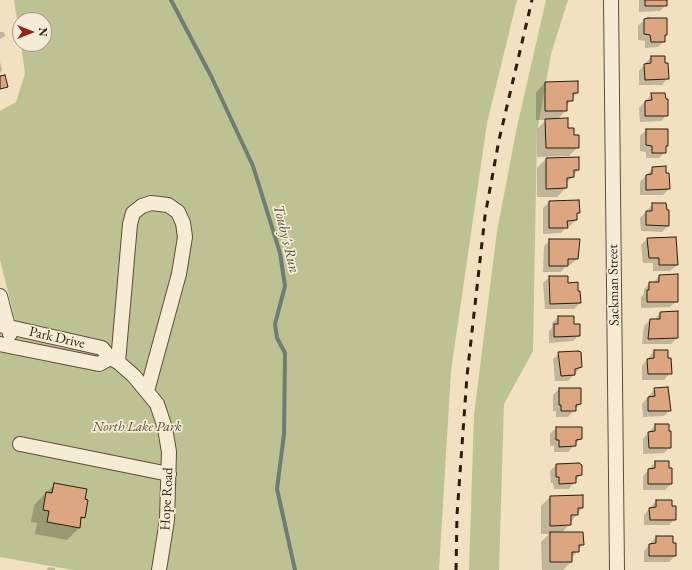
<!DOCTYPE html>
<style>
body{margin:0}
#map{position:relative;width:692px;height:570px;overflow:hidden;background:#f1e1c0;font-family:"EB Garamond",serif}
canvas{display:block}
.north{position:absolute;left:12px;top:12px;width:40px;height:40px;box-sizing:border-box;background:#f6ecd6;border:1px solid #a69985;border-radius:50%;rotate:90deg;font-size:11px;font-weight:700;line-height:16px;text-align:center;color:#2d1d0c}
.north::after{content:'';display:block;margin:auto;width:14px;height:18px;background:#8f2418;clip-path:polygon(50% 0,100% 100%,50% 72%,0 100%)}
</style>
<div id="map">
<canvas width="692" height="570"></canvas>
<div class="north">N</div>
</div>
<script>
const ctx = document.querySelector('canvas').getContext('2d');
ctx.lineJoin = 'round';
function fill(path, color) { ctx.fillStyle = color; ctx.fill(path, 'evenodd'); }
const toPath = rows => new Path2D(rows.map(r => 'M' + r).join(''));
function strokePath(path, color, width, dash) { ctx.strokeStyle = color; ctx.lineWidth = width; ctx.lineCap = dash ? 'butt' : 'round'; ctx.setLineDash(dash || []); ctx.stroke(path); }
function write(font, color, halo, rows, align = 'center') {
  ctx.font = font + ' "EB Garamond",serif'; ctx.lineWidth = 3.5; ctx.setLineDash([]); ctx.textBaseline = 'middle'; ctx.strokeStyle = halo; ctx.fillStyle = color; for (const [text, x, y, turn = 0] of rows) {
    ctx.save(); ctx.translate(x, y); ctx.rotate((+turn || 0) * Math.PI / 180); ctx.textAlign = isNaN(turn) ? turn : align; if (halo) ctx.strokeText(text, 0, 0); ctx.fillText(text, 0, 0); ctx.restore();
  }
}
const green = toPath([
 [14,0,517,0,487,123,451,371,439,570,73,570,0,557,0,320,16,323,0,260,0,111,16,102,25,74,21,44,44,44,44,20,20,20,20,39],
 [546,0,568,0,551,54,537,132,533,351,504,404,499,570,469,570,474,415,497,231,517,127]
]);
const shadow = toPath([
 [639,0,666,0,666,5,660,11,639,12],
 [644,20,666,35,664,41,658,47,645,48,645,41,638,40,638,26],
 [0,32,4,32,5,36,0,39],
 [651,57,664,64,668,78,662,85,639,85,639,71],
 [0,62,2,70,0,73],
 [545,83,577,93,566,106,566,110,558,119,573,136,578,147,569,156,537,157,537,129,546,120,536,120,536,92],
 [652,94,667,115,661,121,640,122,639,108],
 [646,130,667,130,665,152,659,158,646,158,646,152,640,151,640,136],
 [578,158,578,170,566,184,566,188,557,197,537,197,537,168,546,159],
 [653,168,669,189,663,195,640,195,640,182],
 [549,202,579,212,576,214,576,220,570,226,567,226,561,233,543,234,543,208],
 [653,204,668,226,662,232,641,231,640,218],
 [647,239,677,265,670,271,653,271,653,263,643,263,641,245],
 [550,240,577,259,570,265,567,265,561,272,543,272,544,246],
 [659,276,677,301,670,307,641,308,641,297,644,294,644,289,650,283,653,283],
 [550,277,567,284,580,303,574,309,545,309,543,283],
 [660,313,677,338,671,344,642,344,644,326,650,320,654,320],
 [558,317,573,325,579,335,573,341,549,343,549,331,552,328,552,323],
 [654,351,667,359,670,373,664,380,642,380,642,366],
 [559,353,581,367,568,381,555,381,553,359],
 [559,389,580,404,568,417,556,417,556,411,553,411,553,395],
 [655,389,670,395,670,410,664,416,643,417,642,404],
 [655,425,670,447,664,453,643,454,643,439],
 [556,428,581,438,568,452,554,452,554,446,550,446,550,434],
 [655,462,671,484,665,490,643,490,643,476],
 [556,465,581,474,569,489,554,489,553,483,551,483,550,471],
 [55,484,84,500,84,517,80,521,79,528,67,540,35,534,37,523,31,522,34,505],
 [582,496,582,508,562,533,583,544,571,559,571,562,563,570,542,570,541,542,549,534,541,534,541,506,550,497],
 [656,501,671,507,675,519,669,525,644,525,644,515],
 [656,537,675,556,669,562,644,562,644,551],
 [49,567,55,568,55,570,46,570]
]);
const stream = toPath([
 [171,0,211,76,253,166,280,253,285,286,275,324,277,338,285,353,284,434,277,489,295,570]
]);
const building = toPath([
 [645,0,667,0,667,6,645,6,645,0],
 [648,18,667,18,667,35,665,35,665,42,651,42,650,35,644,34,644,19,648,18],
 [651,56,665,56,665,63,668,63,669,79,645,80,644,64,651,63,651,56],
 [5,75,8,87,0,89,0,76,5,75],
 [578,81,578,93,573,93,573,101,567,101,567,111,545,111,545,82,578,81],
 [651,93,665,93,666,99,668,99,668,116,645,116,645,101,652,100,651,93],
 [568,118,568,128,574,128,574,135,579,135,579,148,546,148,545,119,568,118],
 [646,129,668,129,668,146,666,146,666,153,652,153,652,146,646,145,646,129],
 [579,157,579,170,574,170,574,177,567,178,567,188,546,189,546,158,579,157],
 [666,166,666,173,669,173,670,189,646,190,646,175,652,174,652,167,666,166],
 [579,200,580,213,577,213,577,220,567,221,568,228,549,228,549,201,579,200],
 [652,203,666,203,667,210,669,210,669,226,646,225,646,211,652,211,652,203],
 [676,237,678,265,659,265,659,258,649,258,647,238,676,237],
 [549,239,580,239,578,259,568,259,568,266,549,266,549,239],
 [678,274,678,302,647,302,647,290,649,290,649,282,659,282,659,275,678,274],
 [549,276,568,276,568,283,578,282,578,291,580,291,581,303,550,304,549,276],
 [678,311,678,338,648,339,650,319,660,319,660,312,678,311],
 [558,316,574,316,574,324,580,324,580,336,554,337,554,324,558,324,558,316],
 [654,350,668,350,668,358,671,358,672,374,648,374,647,359,654,358,654,350],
 [578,351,581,352,582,367,575,369,575,375,561,376,558,352,578,351],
 [668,387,671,411,648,411,648,397,655,396,654,388,668,387],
 [559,388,581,388,581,404,576,405,576,411,561,411,561,405,559,405,559,388],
 [655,424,669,424,669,431,671,431,671,448,649,448,648,432,655,431,655,424],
 [556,427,582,427,582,439,576,440,576,446,559,447,559,440,556,440,556,427],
 [655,461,669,461,669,468,672,468,672,484,648,484,648,469,655,468,655,461],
 [579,463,582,465,582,475,576,476,576,483,559,484,559,477,556,477,556,464,579,463],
 [54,483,87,489,85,499,88,500,85,518,81,517,80,528,47,522,49,511,43,510,46,492,52,493,54,483],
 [583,495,583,508,578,508,578,515,571,515,571,525,550,526,550,496,583,495],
 [656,500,672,500,672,506,676,506,676,520,650,520,649,508,656,507,656,500],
 [550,532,583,532,584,545,579,545,579,552,572,552,572,562,550,562,550,532],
 [656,536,673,536,673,543,676,543,676,556,649,556,649,544,656,543,656,536]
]);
const minor = toPath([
 [611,0,617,570],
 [0,296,10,334],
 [0,325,102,348,110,358,118,362,134,376,157,404,165,428,169,452,167,520,159,570],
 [0,344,99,364,110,358],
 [118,362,130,224,133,213,142,206,151,203,168,205,178,212,183,223,185,237,179,274,147,391],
 [20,444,169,474]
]);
const rail = toPath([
 [456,570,457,515,467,376,485,216,499,140,532,0]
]);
const streetNames = [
 ["Sackman Street",614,285,-91],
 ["Park Drive",57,338,13],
 ["Hope Road",167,499,-87]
];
const parkNames = [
 ["North Lake Park",137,427]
];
const waterNames = [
 ["Touby's Run",286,239,76]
];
fill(green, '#bcc291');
fill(shadow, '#0003');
strokePath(stream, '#717c75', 4);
fill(building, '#dba680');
strokePath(building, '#2d1d0c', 1);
strokePath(minor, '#5e4e39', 16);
strokePath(minor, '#f6ecd6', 14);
strokePath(rail, '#2d1d0c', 3, [7, 7]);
write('14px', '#2d1d0c', '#f6ecd6', streetNames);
write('italic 14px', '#584f34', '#f6ecd6', parkNames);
write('italic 15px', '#555449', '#f6ecd6', waterNames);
</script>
